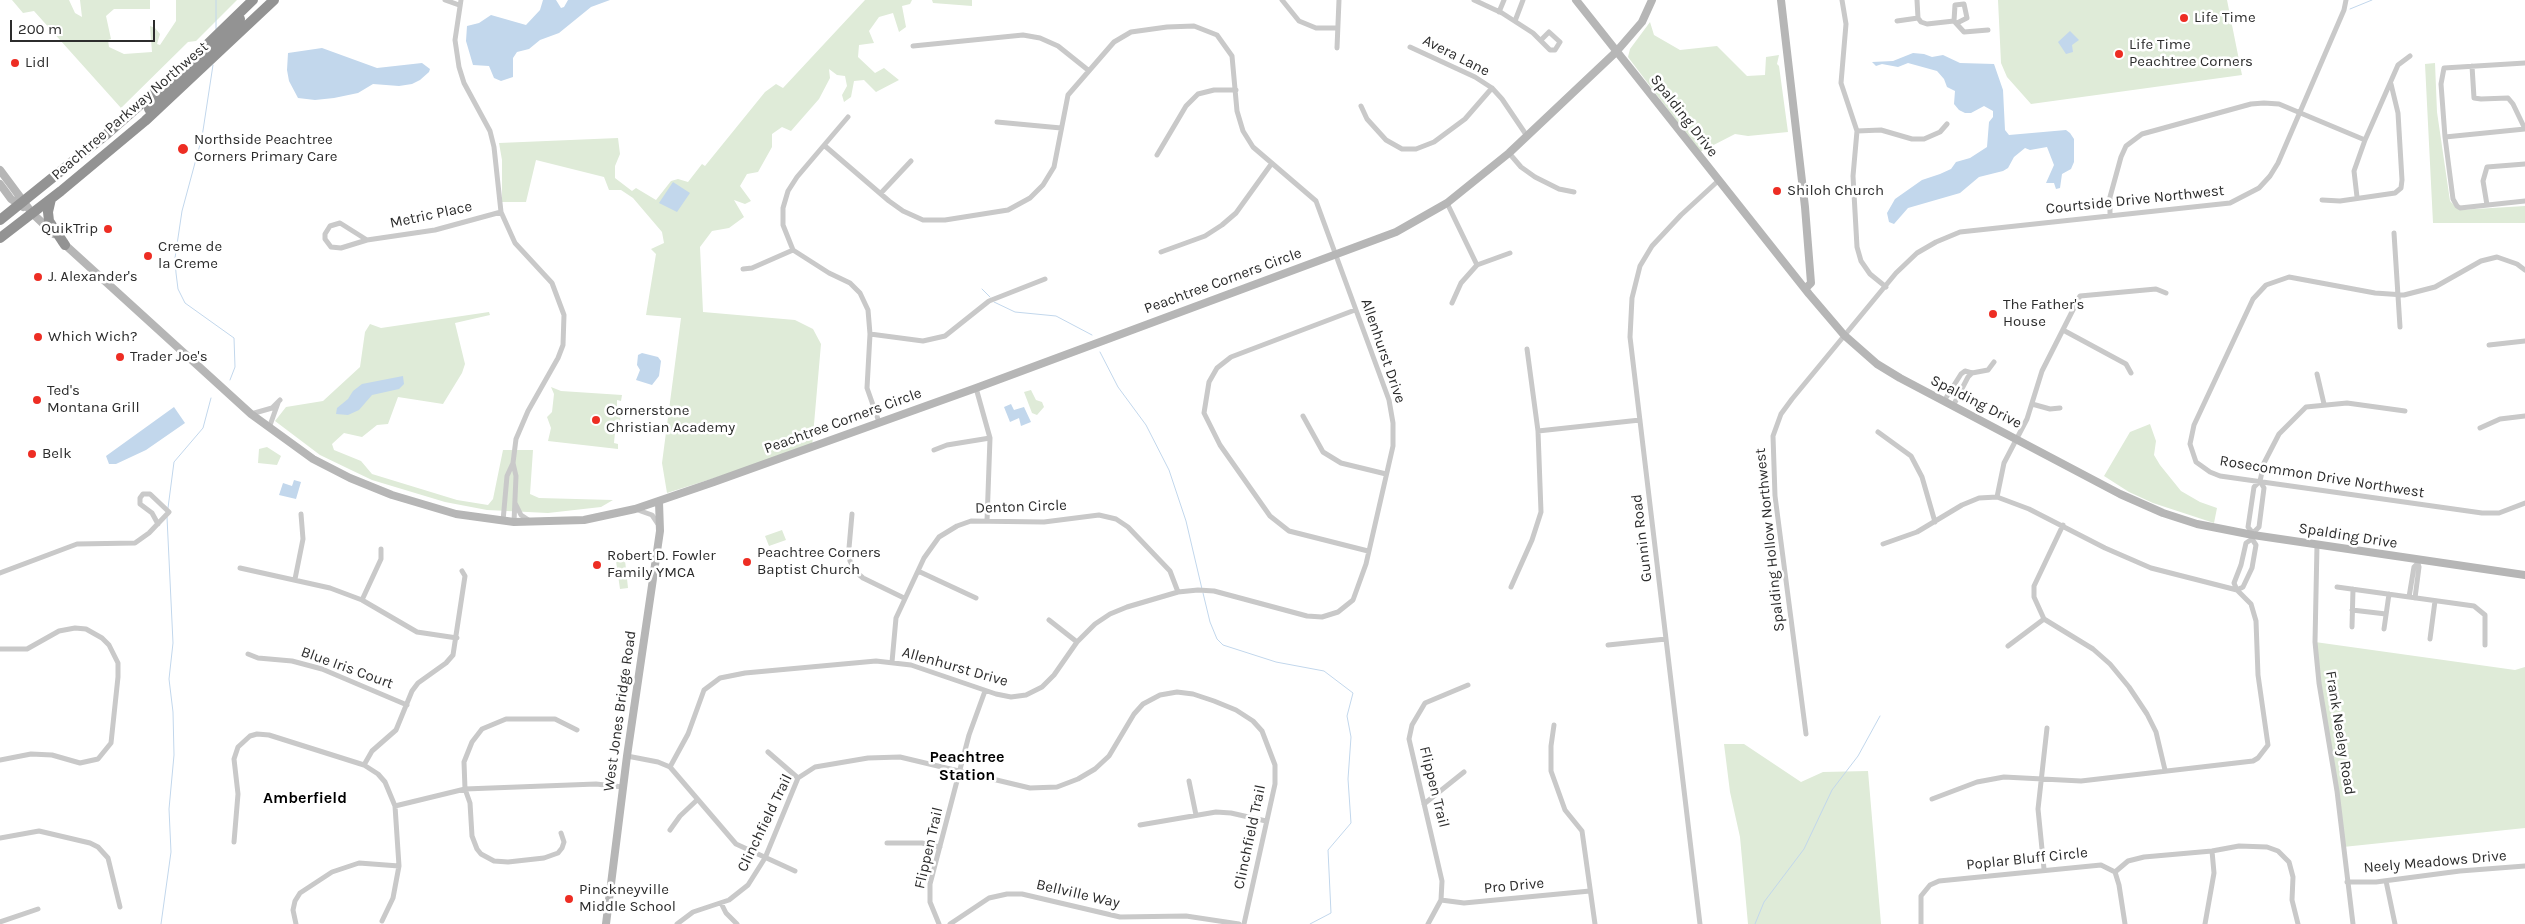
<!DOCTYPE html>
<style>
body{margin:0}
#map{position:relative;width:2525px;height:924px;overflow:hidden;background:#fff;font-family:Karla,sans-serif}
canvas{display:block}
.scale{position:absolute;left:10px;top:20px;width:145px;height:22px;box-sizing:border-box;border:2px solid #2c2c2c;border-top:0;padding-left:6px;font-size:15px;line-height:18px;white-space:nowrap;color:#2c2c2c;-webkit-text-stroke:4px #fff;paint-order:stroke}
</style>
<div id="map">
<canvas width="2525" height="924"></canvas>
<div class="scale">200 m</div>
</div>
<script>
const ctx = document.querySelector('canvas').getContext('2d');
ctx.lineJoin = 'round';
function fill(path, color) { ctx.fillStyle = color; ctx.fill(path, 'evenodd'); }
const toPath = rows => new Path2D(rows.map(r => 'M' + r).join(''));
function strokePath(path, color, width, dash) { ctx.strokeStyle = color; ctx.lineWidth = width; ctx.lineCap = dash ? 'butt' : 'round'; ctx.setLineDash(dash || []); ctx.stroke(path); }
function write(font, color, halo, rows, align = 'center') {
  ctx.font = font + ' Karla,sans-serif'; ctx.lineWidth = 5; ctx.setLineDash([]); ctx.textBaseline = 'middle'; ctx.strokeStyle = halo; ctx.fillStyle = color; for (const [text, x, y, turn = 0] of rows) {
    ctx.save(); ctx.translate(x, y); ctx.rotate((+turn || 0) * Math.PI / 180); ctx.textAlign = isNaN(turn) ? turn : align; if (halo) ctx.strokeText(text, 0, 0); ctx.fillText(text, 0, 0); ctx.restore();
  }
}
const green = toPath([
 [12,0,69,0,75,13,82,17,80,0,150,0,150,9,114,9,106,16,111,39,108,40,109,47,124,54,152,52,150,26,155,28,160,34,157,44,160,45,176,21,176,0,237,0,196,41,188,42,121,108,34,11,23,13],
 [865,0,912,0,910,4,902,6,906,27,899,32,893,13,879,17,869,31,874,43,859,45,858,57,875,73,884,68,899,80,876,92,864,80,854,81,851,97,844,102,842,95,847,86,845,76,837,75,829,69,830,78,819,99,791,131,782,127,772,134,772,147,758,172,747,174,740,186,751,201,745,204,734,200,744,217,729,228,712,231,700,247,703,312,795,320,813,329,821,344,812,447,667,493,662,463,681,318,646,315,656,254,651,249,664,243,662,232,633,198,621,190,609,190,604,177,536,160,526,202,502,202,502,160,499,143,618,138,620,154,615,166,615,178,632,191,636,188,656,200,671,181,678,179,688,182,702,164,705,166,765,92,776,84,783,88],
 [932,0,972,0,972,6,933,3],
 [1998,0,2227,0,2242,75,2031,104,2007,77,2001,63],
 [1650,22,1654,35,1680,50,1717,46,1747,76,1765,75,1766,57,1779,55,1777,64,1779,66,1788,132,1748,136,1735,134,1700,152,1628,57,1630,49],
 [2435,63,2437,112,2450,201,2459,210,2525,206,2525,223,2433,223,2425,64],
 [489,312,490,315,455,323,465,364,462,373,443,404,398,397,388,424,377,425,362,437,344,433,332,444,334,450,361,461,372,474,457,500,488,505,493,499,503,450,533,450,530,494,539,498,613,500,601,507,548,513,487,510,445,502,372,480,349,469,320,455,275,421,286,407,323,401,360,367,365,332,370,324,381,328],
 [551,387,561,391,622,395,621,401,617,400,617,411,621,412,619,432,615,432,614,443,618,444,618,449,548,441,551,428,547,417,552,412,554,394],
 [1031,390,1036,400,1042,402,1044,407,1037,415,1032,413,1024,392],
 [2150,424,2156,441,2154,455,2160,465,2181,491,2200,502,2217,508,2214,523,2153,503,2129,492,2104,476,2130,432],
 [267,447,281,456,277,465,258,463,259,449],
 [782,530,786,540,769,546,765,536],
 [625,560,628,588,620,589,616,561],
 [2315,642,2515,670,2525,667,2525,828,2343,847],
 [1724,744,1744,744,1801,782,1823,772,1868,771,1881,924,1748,924,1740,837,1730,792]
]);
const water = toPath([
 [543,0,556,0,561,8,564,7,568,0,610,0,591,7,559,33,540,40,529,49,517,52,513,58,513,77,501,81,494,78,489,66,473,65,466,41,467,26,479,23,491,15,526,25,540,10],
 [2070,31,2079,40,2072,45,2073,52,2066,54,2058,42],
 [322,48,377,68,422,63,430,69,429,72,420,80,412,84,399,86,373,84,358,93,334,98,315,100,298,98,289,81,287,70,288,53],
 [1913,53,1924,54,1932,57,1943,55,1960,63,1994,64,2003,90,2005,130,2009,135,2066,130,2070,133,2074,139,2074,162,2071,169,2062,174,2060,188,2056,189,2054,183,2046,183,2054,165,2047,147,2030,150,2025,148,2014,157,2008,168,2003,171,1979,177,1960,193,1908,208,1894,224,1889,222,1887,213,1895,199,1922,180,1940,174,1951,169,1956,162,1970,158,1987,147,1989,122,1993,117,1993,111,1984,106,1971,113,1965,113,1959,110,1954,104,1955,91,1947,87,1944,79,1937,71,1908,63,1898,67,1882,64,1876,66,1872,62,1893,61],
 [673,182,690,193,677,212,659,203],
 [642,353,658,357,661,361,659,376,652,385,636,380,640,370,637,365,638,355],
 [403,376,404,384,399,389,372,395,359,410,348,415,336,414,337,408,348,399,353,391,362,384],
 [1011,404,1014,410,1024,407,1031,422,1021,426,1019,418,1010,422,1004,407],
 [174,407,185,423,146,450,116,464,109,464,106,456],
 [294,480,301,482,296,499,279,495,283,483,292,486]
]);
const stream = toPath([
 [216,0,216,29],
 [2350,9,2372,0],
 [213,65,202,137,182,211,175,258,176,273,178,289,185,303,234,338,235,367,230,380],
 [982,289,990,297],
 [994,302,1015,312,1056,316,1092,335],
 [1100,352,1118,387,1146,425,1169,470,1186,521,1202,589],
 [168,508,174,462,203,428,211,398],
 [1203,593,1210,622,1217,639,1223,645,1276,662,1324,671,1353,693,1347,716,1351,737,1348,779,1351,823,1328,850,1331,913,1310,924],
 [161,924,171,852,169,809,174,755,173,712,169,679,173,643,167,517],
 [1755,924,1764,902,1804,849,1832,790,1858,756,1880,716]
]);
const street = toPath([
 [445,0,459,5],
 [461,0,455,40,459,67,464,83,490,131,494,147,501,212,515,243,552,283,564,315,563,345,558,358,528,411,516,439,513,463,507,476,503,521],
 [1282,0,1299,21,1316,28,1337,28],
 [1474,0,1502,13,1533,33,1550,50,1555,50,1560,42,1549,32,1541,40],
 [1842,0,1846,24,1841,83,1857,131,1853,176,1857,247,1861,261,1870,274,1886,287],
 [1917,0,1918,18,1921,22,1927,24,1954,21,1964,32,1988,30],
 [1499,12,1504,0],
 [1515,21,1523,0],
 [1897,21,1918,18],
 [1954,21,1955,5,1964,4,1967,18,1957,23],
 [913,46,1023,35,1040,38,1058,46,1088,70],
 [1410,47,1475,77,1492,88,1502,99,1527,136],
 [1337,48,1339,0],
 [2525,63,2444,68,2441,84,2445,137,2453,199,2457,206,2460,208,2525,201],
 [2472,66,2474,98,2481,99,2508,98,2513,104,2525,129],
 [1361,106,1367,119,1386,140,1402,149,1416,149,1434,142,1465,119,1492,88],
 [848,117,797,177,788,191,783,208,783,225,793,250,829,273,850,283,860,293,868,310,870,334,867,388,879,422],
 [997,122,1061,128],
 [1857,131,1881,130,1912,139,1924,139,1940,132,1947,124],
 [2445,137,2525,129],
 [1509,153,1521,167,1535,177,1559,189,1574,192],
 [1157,155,1186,106,1198,94,1214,90,1236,90],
 [881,193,911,161],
 [2357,197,2354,171,2365,140,2398,65,2410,56],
 [2322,200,2340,201,2395,193,2401,188,2402,180,2398,113,2391,84],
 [1447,203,1477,265],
 [2487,205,2483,181,2487,167,2525,164],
 [2110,216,2110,197,2121,157,2126,146,2142,134,2251,104,2264,103,2279,104,2365,140],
 [2394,233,2400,327],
 [367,240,340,223,330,226,325,234,325,239,331,247,341,248,367,240,435,230,501,212],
 [1161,252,1205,236,1222,225,1236,213,1272,163],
 [743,269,752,268,793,250],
 [2525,270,2517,264,2497,257,2481,261,2435,287,2404,295,2375,293,2289,277,2266,285,2253,299,2194,425,2190,444,2196,462,2210,472,2220,476,2482,513,2499,513,2525,503],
 [1452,303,1461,283,1477,265,1510,253],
 [1355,310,1231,357,1217,368,1209,382,1204,413,1220,445,1270,516,1289,531,1368,551],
 [2063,330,2126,364,2131,373],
 [870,334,923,341,945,336,989,301,1045,279],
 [2489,345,2525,341],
 [2317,374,2324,404],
 [976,388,990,438,987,521],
 [1944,401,1961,374,1965,371,1972,373,1988,370,1994,362],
 [2032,404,2050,409,2060,408],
 [1953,406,1968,377,1972,373],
 [251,414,272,408,280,400],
 [1303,416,1323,452,1341,463,1386,474],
 [269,428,278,403],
 [2480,428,2500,419,2525,416],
 [1538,431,1640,420],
 [1878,432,1911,456,1922,477,1935,522],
 [934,450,947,445,990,438],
 [513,463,516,476,514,522],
 [1997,497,2004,463,2027,419,2042,371,2080,296,2156,289,2166,293],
 [515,503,521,515,530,521],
 [635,509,652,515,658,524],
 [852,514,849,548,850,561,855,571,863,578,904,598],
 [2063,525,2034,586,2034,597,2044,619,2093,649,2110,664,2129,687,2147,714,2156,732,2165,770],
 [2253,533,2248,527,2254,487,2260,481,2264,463,2279,434,2306,407,2347,403,2405,411],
 [1883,544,1917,532,1962,505,1979,498,1997,497,2029,509,2105,548,2151,568,2237,590,2251,604,2256,621,2258,675,2268,745,2258,758,2253,761,2081,781,2004,777,1977,782,1932,799],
 [2317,545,2315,642,2319,683,2337,791,2353,924],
 [240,568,330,588,362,600,417,632,457,638],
 [918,571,976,598],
 [0,573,77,544,135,543,149,533,169,512,150,494,143,494,140,498,140,504,152,513,158,524],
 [295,579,303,539,301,514],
 [1511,587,1532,540,1541,512,1538,431,1527,349],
 [2337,587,2474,606,2485,615,2485,645],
 [2237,590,2234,583,2241,565,2246,543,2252,539,2253,533,2259,527,2264,488,2260,481],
 [2237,590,2243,587,2252,568,2256,545,2252,539],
 [2409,597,2414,567,2417,564],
 [2415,598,2419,567,2417,560],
 [362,600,381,559,381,549],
 [2352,610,2386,614],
 [1049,620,1077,642],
 [2352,627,2353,589],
 [2384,629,2389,594],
 [2430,639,2435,601],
 [1608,645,1666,639],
 [2008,646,2044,619],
 [0,649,27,649,59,631,75,628,86,629,102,638,109,645,118,663,118,677,111,743,98,759,80,763,52,755,31,754,0,760],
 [248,654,258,658,292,661,322,669,407,705],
 [892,662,896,618,924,558,939,537,957,526,971,521,1044,522,1099,515,1116,519,1128,527,1170,571,1178,592],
 [1554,725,1551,746,1551,771,1565,810,1582,831,1595,924],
 [1806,734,1775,496,1773,436,1781,414,1792,399,1896,273,1917,253,1936,242,1960,232,2230,203,2259,188,2270,176,2278,163,2344,10,2346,0],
 [768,752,798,778],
 [627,756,658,762,670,767,736,844,795,871],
 [364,765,372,751,396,730,412,691,418,683,446,663,453,655,465,576,462,571],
 [670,767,688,734,704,690,720,678,745,673,876,661,911,665,996,694,1011,697,1026,695,1042,687,1054,675,1077,642,1095,624,1110,614,1127,607,1178,592,1198,590,1214,591,1307,616,1322,617,1338,612,1353,600,1366,564,1393,446,1393,423,1389,400,1316,201,1253,147,1243,131,1237,111,1232,56,1217,35,1194,26,1167,27,1131,32,1114,42,1068,95,1054,167,1043,185,1030,198,1008,210,945,220,923,220,903,211,889,201,825,146],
 [1189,781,1196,815],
 [1424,804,1464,772],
 [395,806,465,789,596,784,623,787],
 [1140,825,1216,812,1231,813,1266,821],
 [670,830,680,816,697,800],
 [561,833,564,842,562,848,558,853,544,858,508,862,494,861,481,854,477,849,472,836,470,803,465,789,464,762,472,742,482,729,506,719,555,719,577,730],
 [0,838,39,831,90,843,98,847,108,858,120,907],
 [234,842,238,794,234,759,238,747,250,736,257,734,269,735,364,765,378,774,385,782,395,806,399,866,393,898,382,921],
 [887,843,922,843,940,847],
 [2044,869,2038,809,2047,728],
 [2115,872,2128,861,2144,857,2212,851,2239,846,2267,847,2278,851,2289,862,2293,877,2292,900,2298,924],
 [2386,881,2395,924],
 [2347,882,2376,882,2460,871,2525,866],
 [1441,900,1464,903,1590,891],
 [721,903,726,913,737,924],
 [0,922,38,909],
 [296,924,293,910,295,901,300,893,332,872,359,863,399,866],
 [677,924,693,912,729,900,748,885,765,858,798,778,815,767,868,758,900,757,1030,788,1057,787,1078,779,1095,769,1109,756,1134,714,1143,704,1160,695,1177,692,1193,694,1214,701,1236,710,1253,721,1262,731,1275,765,1275,784,1244,924],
 [939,924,930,902,930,884,969,735,985,691],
 [950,924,989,898,1007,894,1022,894,1120,917,1186,916,1239,924],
 [1428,924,1441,900,1442,881,1409,739,1412,725,1425,703,1468,685],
 [1700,924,1630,337,1632,298,1640,266,1652,246,1681,215,1718,181],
 [1921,924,1921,896,1930,885,1939,881,2101,865,2115,872,2119,885,2125,924],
 [2205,924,2214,873,2212,851]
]);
const secondary = toPath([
 [1576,0,1809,294,1844,335,1877,364,1900,378,2120,494,2163,513,2197,524,2253,535,2525,575],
 [1781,0,1805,207,1811,283,1805,289],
 [0,170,32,213,54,234],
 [0,184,11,199,23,207],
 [62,242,251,414,313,459,350,478,392,495,456,514,514,522,584,520,635,509,714,482,976,388,1396,232,1447,203,1509,153,1616,52,1642,22,1652,0],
 [606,924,627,756,660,531,659,502]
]);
const highway = toPath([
 [149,109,223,40,240,19],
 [51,199,48,212,49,221,65,245],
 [0,220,108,133,190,61,253,0],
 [0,238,61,191,145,121,274,0]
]);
const markers = [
 [2184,18,5,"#ed2d23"],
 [2119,54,5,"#ed2d23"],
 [15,63,5,"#ed2d23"],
 [183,149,6,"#ed2d23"],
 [1777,191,5,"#ed2d23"],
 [108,229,5,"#ed2d23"],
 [148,256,5,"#ed2d23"],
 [38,277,5,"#ed2d23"],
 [1993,314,5,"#ed2d23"],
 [38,337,5,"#ed2d23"],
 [120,357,5,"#ed2d23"],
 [37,400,5,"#ed2d23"],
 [596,420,5,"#ed2d23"],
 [32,454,5,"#ed2d23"],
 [747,562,5,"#ed2d23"],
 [597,565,5,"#ed2d23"],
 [569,899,5,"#ed2d23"]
];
const poiNames = [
 ["Life Time",2194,18],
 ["Life Time",2129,45],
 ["Peachtree Corners",2129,62],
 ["Lidl",25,63],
 ["Northside Peachtree",194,140],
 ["Corners Primary Care",194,157],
 ["Shiloh Church",1787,191],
 ["QuikTrip",98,229,"right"],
 ["Creme de",158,247],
 ["la Creme",158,264],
 ["J. Alexander's",48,277],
 ["The Father's",2003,305],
 ["House",2003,322],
 ["Which Wich?",48,337],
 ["Trader Joe's",130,357],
 ["Ted's",47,391],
 ["Montana Grill",47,408],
 ["Cornerstone",606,411],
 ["Christian Academy",606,428],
 ["Belk",42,454],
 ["Peachtree Corners",757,553],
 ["Baptist Church",757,570],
 ["Robert D. Fowler",607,556],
 ["Family YMCA",607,573],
 ["Pinckneyville",579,890],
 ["Middle School",579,907]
];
const streetNames = [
 ["Avera Lane",1456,56,27],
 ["Peachtree Parkway Northwest",130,111,-41],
 ["Spalding Drive",1684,116,52],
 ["Courtside Drive Northwest",2135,200,-6],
 ["Metric Place",431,215,-12],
 ["Peachtree Corners Circle",1223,281,-20],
 ["Allenhurst Drive",1383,351,71],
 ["Spalding Drive",1976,402,27],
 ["Peachtree Corners Circle",843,421,-20],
 ["Rosecommon Drive Northwest",2322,477,9],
 ["Denton Circle",1021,507,-2],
 ["Spalding Drive",2348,536,9],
 ["Gunnin Road",1642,538,-97],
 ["Spalding Hollow Northwest",1770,540,-96],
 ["Allenhurst Drive",955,667,16],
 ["Blue Iris Court",347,668,20],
 ["West Jones Bridge Road",620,711,-82],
 ["Frank Neeley Road",2340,733,81],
 ["Flippen Trail",1434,787,76],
 ["Clinchfield Trail",765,823,-64],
 ["Clinchfield Trail",1250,837,-78],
 ["Flippen Trail",929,848,-77],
 ["Poplar Bluff Circle",2027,859,-6],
 ["Neely Meadows Drive",2435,862,-5],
 ["Pro Drive",1514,886,-5],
 ["Bellville Way",1078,894,13]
];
const neighbourhoodNames = [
 ["Peachtree",967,757],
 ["Station",967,775],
 ["Amberfield",305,798]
];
fill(green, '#dfebd8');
fill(water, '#c2d7ec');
strokePath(stream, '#c2d7ec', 1);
strokePath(street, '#c9c9c9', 5);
strokePath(secondary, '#b6b6b6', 8);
strokePath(highway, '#939393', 10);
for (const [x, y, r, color] of markers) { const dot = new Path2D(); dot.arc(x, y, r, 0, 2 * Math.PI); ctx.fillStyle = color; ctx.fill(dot); strokePath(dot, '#fff', 2); }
write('15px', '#2c2c2c', '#fff', poiNames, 'left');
write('15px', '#2c2c2c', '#fff', streetNames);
write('bold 16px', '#000', '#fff', neighbourhoodNames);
</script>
